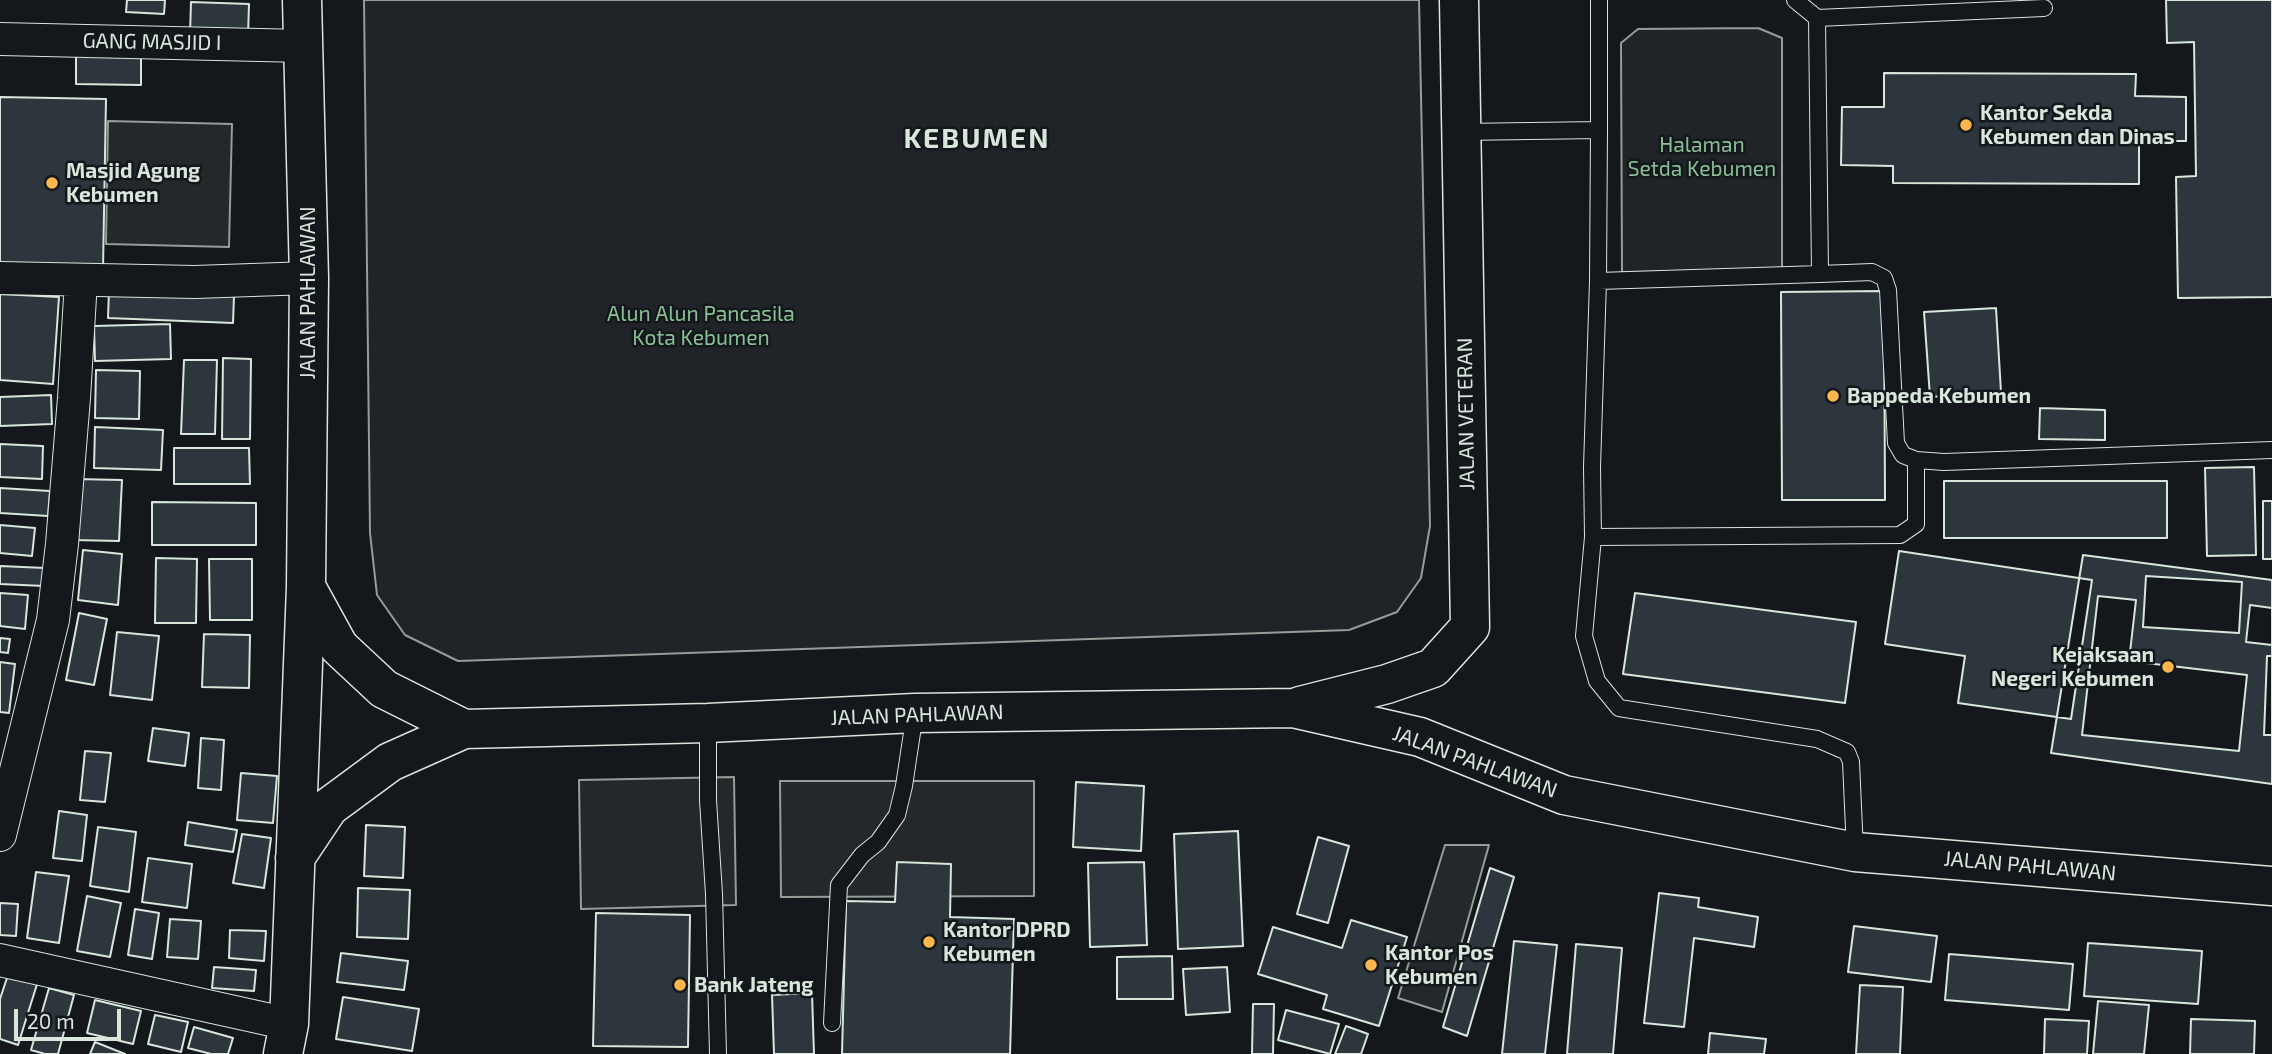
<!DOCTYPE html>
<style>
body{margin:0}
#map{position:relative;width:2272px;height:1054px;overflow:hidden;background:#14181c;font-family:"Exo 2",sans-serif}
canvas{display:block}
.scale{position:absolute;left:14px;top:1009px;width:107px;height:32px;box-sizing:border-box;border:4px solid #d8e6dc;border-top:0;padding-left:9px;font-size:21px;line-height:24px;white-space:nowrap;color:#d8e6dc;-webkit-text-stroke:5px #14181c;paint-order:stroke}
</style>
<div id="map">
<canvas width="2272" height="1054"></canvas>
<div class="scale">20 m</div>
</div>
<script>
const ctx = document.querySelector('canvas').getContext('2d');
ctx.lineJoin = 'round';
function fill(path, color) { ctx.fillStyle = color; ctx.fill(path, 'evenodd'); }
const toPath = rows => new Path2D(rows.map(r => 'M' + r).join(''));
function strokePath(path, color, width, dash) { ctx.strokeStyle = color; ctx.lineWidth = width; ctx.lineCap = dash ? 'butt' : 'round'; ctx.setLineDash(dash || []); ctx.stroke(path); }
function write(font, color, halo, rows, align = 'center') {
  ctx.font = font + ' "Exo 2",sans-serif'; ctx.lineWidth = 5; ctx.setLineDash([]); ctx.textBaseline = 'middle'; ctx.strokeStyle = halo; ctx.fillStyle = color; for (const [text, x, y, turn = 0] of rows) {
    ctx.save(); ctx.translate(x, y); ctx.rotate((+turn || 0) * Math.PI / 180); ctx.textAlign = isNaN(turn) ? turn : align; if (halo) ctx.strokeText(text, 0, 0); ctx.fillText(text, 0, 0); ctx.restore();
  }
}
const green = toPath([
 [364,0,1419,0,1430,526,1421,578,1397,612,1349,630,458,661,405,635,377,595,370,533,364,0],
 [1758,28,1782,38,1782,271,1622,272,1621,43,1638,29,1758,28]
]);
const parking = toPath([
 [108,121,232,124,229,247,106,244,108,121],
 [734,777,736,905,581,909,579,780,734,777],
 [780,781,1034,781,1034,896,781,897,780,781],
 [1445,845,1489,845,1442,1012,1398,998,1445,845]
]);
const building = toPath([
 [127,0,165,0,164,14,126,12,127,0],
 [2166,0,2272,0,2272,297,2178,298,2176,177,2196,176,2194,42,2167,43,2166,0],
 [191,2,249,4,248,36,190,34,191,2],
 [76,56,141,56,141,85,76,84,76,56],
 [1884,73,2136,74,2135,96,2186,97,2186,141,2139,141,2139,184,1893,183,1893,166,1841,165,1842,107,1884,107,1884,73],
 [0,97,106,99,103,270,0,268,0,97],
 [109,290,234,296,233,323,108,318,109,290],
 [1884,291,1885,500,1782,500,1781,292,1884,291],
 [0,294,59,297,53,384,0,380,0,294],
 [1996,308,2001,392,1930,397,1924,312,1996,308],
 [170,324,171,359,95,361,94,326,170,324],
 [223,358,251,359,250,439,222,439,223,358],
 [184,360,217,360,215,434,181,434,184,360],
 [96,370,140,371,139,419,95,418,96,370],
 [51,395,52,424,0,426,0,397,51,395],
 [2040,408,2105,410,2105,440,2039,439,2040,408],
 [95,427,163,430,161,470,94,468,95,427],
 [0,444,43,446,42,479,0,477,0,444],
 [174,448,249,448,250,484,174,484,174,448],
 [2254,467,2256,555,2207,556,2205,468,2254,467],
 [76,479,122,480,119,541,73,540,76,479],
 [1944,481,2167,481,2167,538,1944,538,1944,481],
 [0,488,50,491,48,516,0,513,0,488],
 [2263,501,2272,501,2272,559,2263,559,2263,501],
 [152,502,256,503,256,545,152,545,152,502],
 [0,525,35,528,32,556,0,553,0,525],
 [83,550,122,554,118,605,78,600,83,550],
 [1899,551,2092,580,2071,719,1958,703,1965,656,1885,644,1899,551],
 [2083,555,2272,580,2272,784,2051,753,2083,555],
 [156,558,197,559,196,623,155,623,156,558],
 [209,559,252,559,252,620,210,620,209,559],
 [0,566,45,568,44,586,0,584,0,566],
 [2146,576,2242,582,2239,633,2143,627,2146,576],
 [0,593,28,595,25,629,0,626,0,593],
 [1635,593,1856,622,1845,703,1623,674,1635,593],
 [2098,596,2136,600,2129,661,2247,675,2239,751,2082,735,2098,596],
 [2250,605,2272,608,2272,645,2246,642,2250,605],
 [79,613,107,619,94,685,66,680,79,613],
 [117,632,159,636,152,700,110,695,117,632],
 [204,634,250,635,249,688,202,687,204,634],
 [0,638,10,639,8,653,0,652,0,638],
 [2267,656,2272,656,2272,735,2264,735,2267,656],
 [0,662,15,664,9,713,0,712,0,662],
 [153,728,189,733,185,766,148,761,153,728],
 [201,738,224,740,221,790,198,788,201,738],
 [85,751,111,753,105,802,80,800,85,751],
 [241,773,277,776,273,823,237,820,241,773],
 [1076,782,1144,786,1141,851,1073,847,1076,782],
 [59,811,87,815,82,861,53,858,59,811],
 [188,822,237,830,233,852,185,845,188,822],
 [366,825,405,827,403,878,364,876,366,825],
 [98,827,136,832,129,892,90,886,98,827],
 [1238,831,1243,946,1178,949,1174,834,1238,831],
 [242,834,271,838,264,888,233,883,242,834],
 [1318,837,1349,846,1328,923,1297,914,1318,837],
 [148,858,192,864,187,908,142,902,148,858],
 [897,862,951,864,950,917,1014,919,1010,1054,842,1054,846,901,895,902,897,862],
 [1144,862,1147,945,1090,947,1088,863,1144,862],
 [1490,868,1514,877,1467,1036,1443,1027,1490,868],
 [36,872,69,876,59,943,27,938,36,872],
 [358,888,410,890,408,939,357,937,358,888],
 [1659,893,1699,898,1698,907,1758,917,1754,947,1694,938,1684,1027,1644,1023,1659,893],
 [87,896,121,903,110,957,77,951,87,896],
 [0,903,18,904,16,936,0,935,0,903],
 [135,909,159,913,152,959,128,955,135,909],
 [596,913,690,915,688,1047,593,1046,596,913],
 [170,919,201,921,198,959,167,957,170,919],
 [1351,920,1407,937,1379,1026,1323,1009,1327,995,1258,974,1273,927,1342,948,1351,920],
 [1854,926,1937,936,1931,982,1848,972,1854,926],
 [230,930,266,931,264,961,229,958,230,930],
 [1514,941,1557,945,1545,1054,1502,1054,1514,941],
 [2088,943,2202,951,2198,1004,2084,996,2088,943],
 [1576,944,1622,948,1613,1054,1567,1054,1576,944],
 [341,953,408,961,404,990,337,982,341,953],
 [1949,954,2073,964,2069,1010,1945,1000,1949,954],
 [1172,956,1173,999,1117,999,1117,957,1172,956],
 [214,967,256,970,254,991,212,988,214,967],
 [1227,967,1230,1012,1186,1015,1183,969,1227,967],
 [9,972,38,981,18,1045,0,1039,0,999,9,972],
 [1860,985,1903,987,1900,1054,1856,1054,1860,985],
 [49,988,74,995,58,1054,45,1054,31,1050,49,988],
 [812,993,814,1054,774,1054,772,995,812,993],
 [343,997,419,1009,412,1051,336,1039,343,997],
 [95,1000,141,1011,133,1044,87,1033,95,1000],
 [2098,1001,2149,1005,2144,1054,2093,1054,2098,1001],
 [1253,1004,1274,1004,1273,1054,1252,1054,1253,1004],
 [1286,1010,1339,1024,1330,1054,1278,1040,1286,1010],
 [155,1015,188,1022,181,1052,148,1044,155,1015],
 [2045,1019,2089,1021,2087,1054,2044,1054,2045,1019],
 [2191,1019,2255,1021,2254,1054,2190,1054,2191,1019],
 [1346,1026,1368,1034,1361,1054,1335,1054,1346,1026],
 [194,1027,233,1038,228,1054,211,1054,188,1048,194,1027],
 [1710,1033,1766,1039,1764,1054,1708,1054,1710,1033],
 [95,1042,125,1054,90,1054,95,1042]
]);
const lane = toPath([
 [1795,0,1817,18,2044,8],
 [1599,130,1598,281,1592,467,1593,537,1584,636,1597,681,1619,708,1817,739,1847,752,1851,762,1855,851],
 [1460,132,1599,130,1599,0],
 [1820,274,1872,272,1884,278,1888,290,1896,443,1903,455,1916,460,1944,462,2272,450],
 [1598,281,1820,274,1817,18],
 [1593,537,1900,535,1916,524,1916,460],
 [708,723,708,800,714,894,718,1054],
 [832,1023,839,885,862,855,878,842,897,815,904,786,915,713]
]);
const street = toPath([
 [0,39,303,46],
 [0,278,195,282,309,278],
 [0,835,53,620,62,544,74,398,81,280],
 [0,960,289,1024]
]);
const secondary = toPath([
 [306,587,339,647,384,689,464,729],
 [1300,706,1387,684,1433,668,1470,627,1459,0],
 [295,858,329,807,390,762,464,729,708,723,915,713,1293,708,1420,737,1564,795,1855,852,2272,886],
 [283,1054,289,1024,306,587,309,278,302,0]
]);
const markers = [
 [1966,125,7,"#ffb74d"],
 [52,183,7,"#ffb74d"],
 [1833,396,7,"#ffb74d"],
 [2168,667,7,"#ffb74d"],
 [929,942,7,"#ffb74d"],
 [1371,965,7,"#ffb74d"],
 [680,985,7,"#ffb74d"]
];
const streetNames = [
 ["GANG MASJID I",152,42,1],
 ["JALAN PAHLAWAN",308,293,-90],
 ["JALAN VETERAN",1466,414,-91],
 ["JALAN PAHLAWAN",917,715,-2],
 ["JALAN PAHLAWAN",1475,762,20],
 ["JALAN PAHLAWAN",2030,866,5]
];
const poiNames = [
 ["Kantor Sekda",1980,113],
 ["Kebumen dan Dinas",1980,137],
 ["Masjid Agung",66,171],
 ["Kebumen",66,195],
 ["Bappeda Kebumen",1847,396],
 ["Kejaksaan",2154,655,"right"],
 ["Negeri Kebumen",2154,679,"right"],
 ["Kantor DPRD",943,930],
 ["Kebumen",943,954],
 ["Kantor Pos",1385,953],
 ["Kebumen",1385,977],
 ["Bank Jateng",694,985]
];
const parkNames = [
 ["Halaman",1702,145],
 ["Setda Kebumen",1702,169],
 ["Alun Alun Pancasila",701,314],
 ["Kota Kebumen",701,338]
];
const districtNames = [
 ["KEBUMEN",977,139]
];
fill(green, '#202428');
strokePath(green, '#939e99', 2);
fill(parking, '#24282b');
strokePath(parking, '#939e99', 2);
fill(building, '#2c363c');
strokePath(building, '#d8e6dc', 2);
strokePath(lane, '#d8e6dc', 18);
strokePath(street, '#d8e6dc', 34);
strokePath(secondary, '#d8e6dc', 41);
strokePath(lane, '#14181c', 16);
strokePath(street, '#14181c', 32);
strokePath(secondary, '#14181c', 38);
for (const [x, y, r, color] of markers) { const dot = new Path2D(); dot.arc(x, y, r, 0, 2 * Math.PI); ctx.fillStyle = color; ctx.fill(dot); strokePath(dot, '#14181c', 2.5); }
write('21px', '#d8e6dc', '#14181c', streetNames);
write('bold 21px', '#d8e6dc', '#14181c', poiNames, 'left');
write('21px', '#8ac095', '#14181c', parkNames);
ctx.letterSpacing = '2px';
write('bold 28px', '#d8e6dc', '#14181c', districtNames);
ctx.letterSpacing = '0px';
</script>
